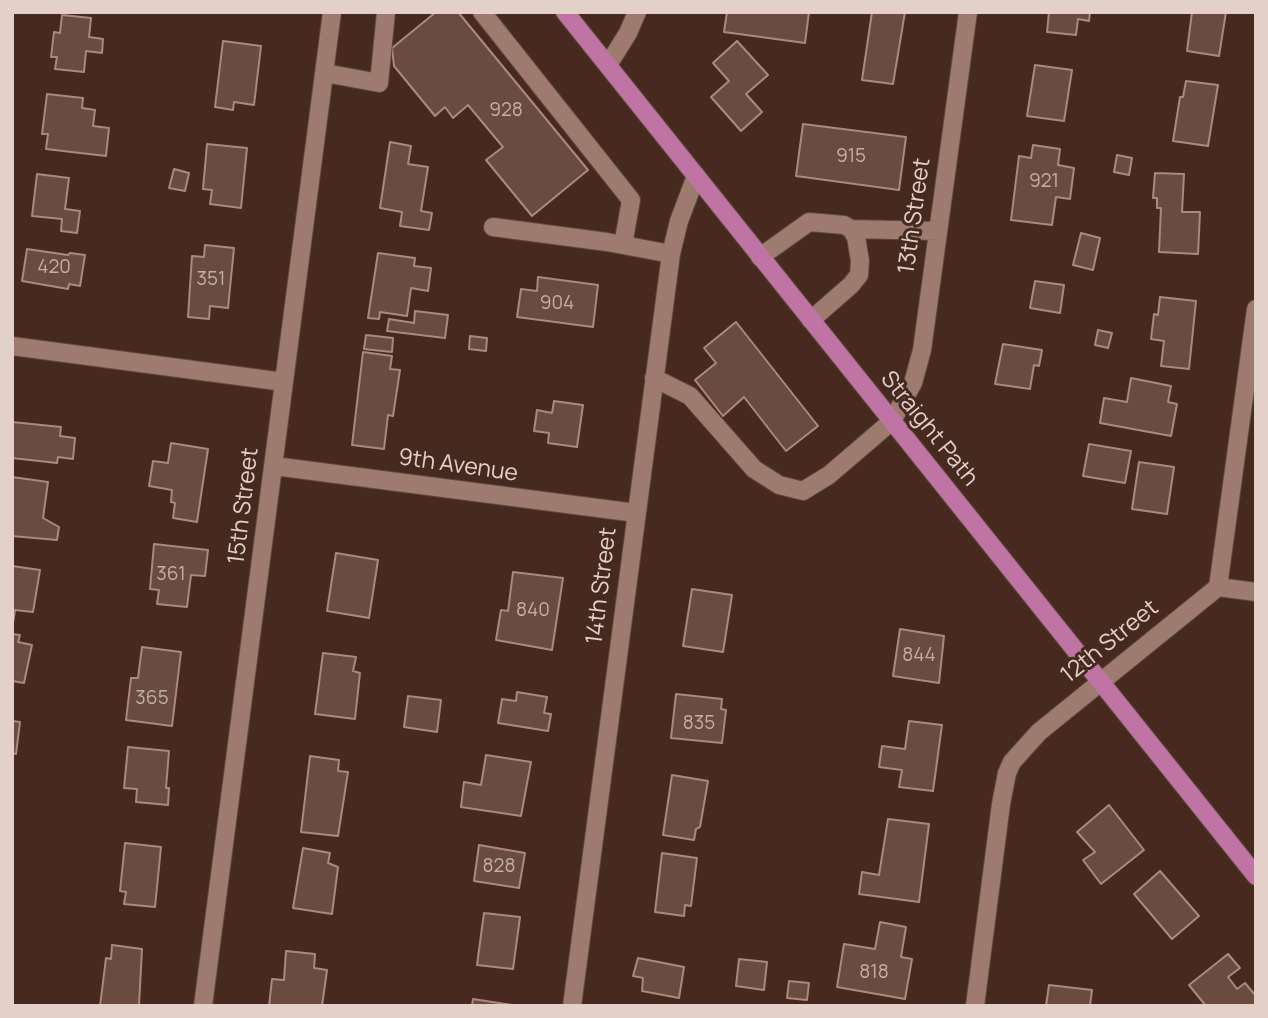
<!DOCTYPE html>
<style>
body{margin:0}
#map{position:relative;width:1268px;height:1018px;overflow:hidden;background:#462a20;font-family:Manrope,sans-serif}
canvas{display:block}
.frame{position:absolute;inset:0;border:14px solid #e2d0c9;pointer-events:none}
</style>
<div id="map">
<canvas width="1268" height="1018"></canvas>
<div class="frame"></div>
</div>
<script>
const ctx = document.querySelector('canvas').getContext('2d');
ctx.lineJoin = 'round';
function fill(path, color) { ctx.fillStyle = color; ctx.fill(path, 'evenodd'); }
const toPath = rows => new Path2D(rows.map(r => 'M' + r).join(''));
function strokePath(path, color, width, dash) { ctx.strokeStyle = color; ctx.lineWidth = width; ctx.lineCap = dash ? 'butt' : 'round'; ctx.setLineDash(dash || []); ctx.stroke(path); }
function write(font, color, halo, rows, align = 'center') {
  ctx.font = font + ' Manrope,sans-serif'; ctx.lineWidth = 6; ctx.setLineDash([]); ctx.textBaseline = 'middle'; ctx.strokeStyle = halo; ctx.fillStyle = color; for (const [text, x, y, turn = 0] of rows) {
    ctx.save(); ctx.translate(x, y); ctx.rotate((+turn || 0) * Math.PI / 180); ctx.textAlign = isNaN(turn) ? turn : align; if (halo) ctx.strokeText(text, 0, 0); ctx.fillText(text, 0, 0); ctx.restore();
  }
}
const building = toPath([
 [436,12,458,12,588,170,532,216,486,160,503,147,468,105,453,118,445,107,435,116,394,66,392,48,436,12],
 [727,12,809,12,805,43,724,32,727,12],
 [872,12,905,12,893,84,862,80,872,12],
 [1049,12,1090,12,1089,21,1078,19,1076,35,1047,32,1049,12],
 [1192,12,1226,12,1219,56,1187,51,1192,12],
 [62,15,91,18,89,37,103,39,102,53,86,51,84,72,55,69,57,57,51,57,54,32,60,33,62,15],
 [223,41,261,46,254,105,234,102,233,110,215,107,223,41],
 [737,41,768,75,746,94,762,112,741,131,711,97,729,81,713,63,737,41],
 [1035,65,1072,70,1064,121,1027,116,1035,65],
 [1186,81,1218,85,1208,146,1173,141,1180,97,1183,97,1186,81],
 [47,94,83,98,82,108,95,110,93,126,109,128,106,156,46,149,48,134,42,134,47,94],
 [803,124,906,137,899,190,796,176,803,124],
 [390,142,411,146,408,164,428,167,421,211,432,213,429,230,400,226,402,212,380,208,390,142],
 [207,144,247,148,241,208,210,204,212,190,203,189,207,144],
 [1033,145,1060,149,1058,165,1074,168,1070,199,1056,197,1052,225,1011,220,1019,156,1031,158,1033,145],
 [1117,155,1132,158,1129,175,1114,172,1117,155],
 [174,169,189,173,185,191,169,188,174,169],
 [1155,173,1184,174,1182,212,1200,212,1198,254,1159,252,1161,208,1157,208,1157,198,1153,198,1155,173],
 [37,174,69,178,65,209,80,211,77,233,61,231,62,219,32,216,37,174],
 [1081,233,1100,238,1093,270,1073,265,1081,233],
 [205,245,234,248,228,308,210,306,209,319,188,317,192,256,204,257,205,245],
 [27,249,68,255,70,253,85,255,80,286,69,284,68,289,22,281,27,249],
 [378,253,415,258,414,266,431,268,428,291,411,288,407,316,380,312,379,319,368,318,378,253],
 [538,277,598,285,593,327,517,317,521,289,537,291,538,277],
 [1035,281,1064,285,1060,313,1030,308,1035,281],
 [1160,297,1196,301,1189,369,1161,366,1164,341,1151,339,1154,314,1158,315,1160,297],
 [415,311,448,315,445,338,387,331,389,319,414,323,415,311],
 [736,322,818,426,786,451,744,397,723,416,695,380,716,363,704,348,736,322],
 [1098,330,1112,333,1108,348,1095,345,1098,330],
 [366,335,393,338,392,352,364,349,366,335],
 [470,336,487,338,486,351,469,349,470,336],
 [1003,344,1042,350,1039,366,1034,365,1030,389,995,384,1003,344],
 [363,352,392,356,390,369,400,370,393,416,388,415,384,449,352,445,363,352],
 [1131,378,1171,386,1168,402,1177,404,1171,436,1100,423,1104,398,1127,402,1131,378],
 [554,401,583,405,577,447,548,443,549,433,534,431,537,410,552,413,554,401],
 [12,422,61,427,60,436,75,438,73,459,58,457,57,463,12,458,12,422],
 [171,443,208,449,197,522,173,518,175,503,171,502,172,490,149,486,153,461,168,463,171,443],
 [1089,444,1131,451,1125,483,1083,476,1089,444],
 [1139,462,1174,467,1167,514,1132,509,1139,462],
 [12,477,48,482,43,518,59,527,57,540,12,536,12,477],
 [154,544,208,550,205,576,191,575,187,607,157,604,159,590,150,589,154,544],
 [336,553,378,560,369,618,327,611,336,553],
 [12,566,40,570,33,612,15,610,13,623,12,566],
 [513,572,563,578,552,650,496,640,501,610,508,611,513,572],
 [692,589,732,595,723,652,683,646,692,589],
 [900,629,944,636,939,683,893,676,900,629],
 [12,634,20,635,18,642,32,645,24,683,12,681,12,634],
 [142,647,181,652,172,726,126,720,131,678,138,678,142,647],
 [323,653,356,657,353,671,360,673,355,719,315,714,323,653],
 [517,692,547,697,544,713,551,714,548,731,498,723,502,699,516,701,517,692],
 [676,694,722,699,721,709,726,710,722,743,671,738,676,694],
 [408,696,441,700,437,732,404,727,408,696],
 [12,721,20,722,16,754,12,753,12,721],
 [909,721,942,725,933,791,899,787,902,770,879,767,882,746,905,749,909,721],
 [128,747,169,751,166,788,169,788,168,805,136,802,137,789,124,788,128,747],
 [486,755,531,762,521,816,461,807,464,782,481,785,486,755],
 [310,756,339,760,338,771,348,772,338,836,301,832,310,756],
 [672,775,708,781,700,827,696,829,694,840,663,835,672,775],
 [1109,805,1144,850,1101,884,1083,860,1095,852,1077,832,1109,805],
 [888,819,929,824,919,902,859,894,862,872,879,875,888,819],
 [125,843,161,847,155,907,124,904,126,892,120,891,125,843],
 [479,845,525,853,519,888,474,881,479,845],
 [303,848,330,853,328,863,338,867,332,914,293,908,303,848],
 [662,853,697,858,691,906,685,905,684,916,655,912,662,853],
 [1160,871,1199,916,1172,939,1134,894,1160,871],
 [484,913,520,917,513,969,477,965,484,913],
 [880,922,906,927,901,957,912,959,905,999,837,987,844,944,875,949,880,922],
 [112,945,142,949,139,1005,100,1006,106,958,111,959,112,945],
 [286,951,315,954,314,968,327,970,322,1006,269,1006,272,979,284,980,286,951],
 [1228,954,1240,968,1228,977,1237,989,1245,983,1256,996,1256,1006,1206,1006,1189,985,1228,954],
 [638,958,684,967,679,998,642,991,643,978,633,976,638,958],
 [739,959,767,962,764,990,736,986,739,959],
 [789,981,809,983,807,1000,787,998,789,981],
 [1049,985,1092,990,1090,1006,1046,1006,1049,985],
 [473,999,512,1005,512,1006,472,1006,473,999]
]);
const minor = toPath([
 [482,12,631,200,623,245],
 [608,65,628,33,637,12],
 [325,73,379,83,386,12],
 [493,227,607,242,671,254],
 [760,257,809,222,844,225,851,229,938,231],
 [811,320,851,285,859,275,860,261,856,237,851,229],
 [12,346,284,382],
 [654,378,690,396,754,469,779,485,803,491,829,475,892,421,913,383,922,350,968,12],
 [274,466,636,513],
 [1218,587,1256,592],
 [203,1006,332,12],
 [572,1006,671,254,679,221,696,176],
 [975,1006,1001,804,1007,773,1012,762,1039,732,1218,587,1256,309]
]);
const major = toPath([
 [565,12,1256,876]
]);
const numberNames = [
 ["928",506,111],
 ["915",851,157],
 ["921",1044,182],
 ["420",54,268],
 ["351",211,280],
 ["904",557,304],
 ["361",171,575],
 ["840",533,611],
 ["844",919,656],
 ["365",152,699],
 ["835",699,724],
 ["828",499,867],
 ["818",874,973]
];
const streetNames = [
 ["13th Street",915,216,-82],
 ["Straight Path",929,429,51],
 ["9th Avenue",458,466,8],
 ["15th Street",244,506,-83],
 ["14th Street",602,586,-83],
 ["12th Street",1110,642,-39]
];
fill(building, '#694b3f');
strokePath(building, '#ab897d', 2);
strokePath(minor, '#5e473e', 20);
strokePath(major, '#5e473e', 20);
strokePath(minor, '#9d7b6f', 18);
strokePath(major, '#bf74a3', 18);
write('19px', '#c4afa6', null, numberNames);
write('23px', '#e2d0c9', '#462a20', streetNames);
</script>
